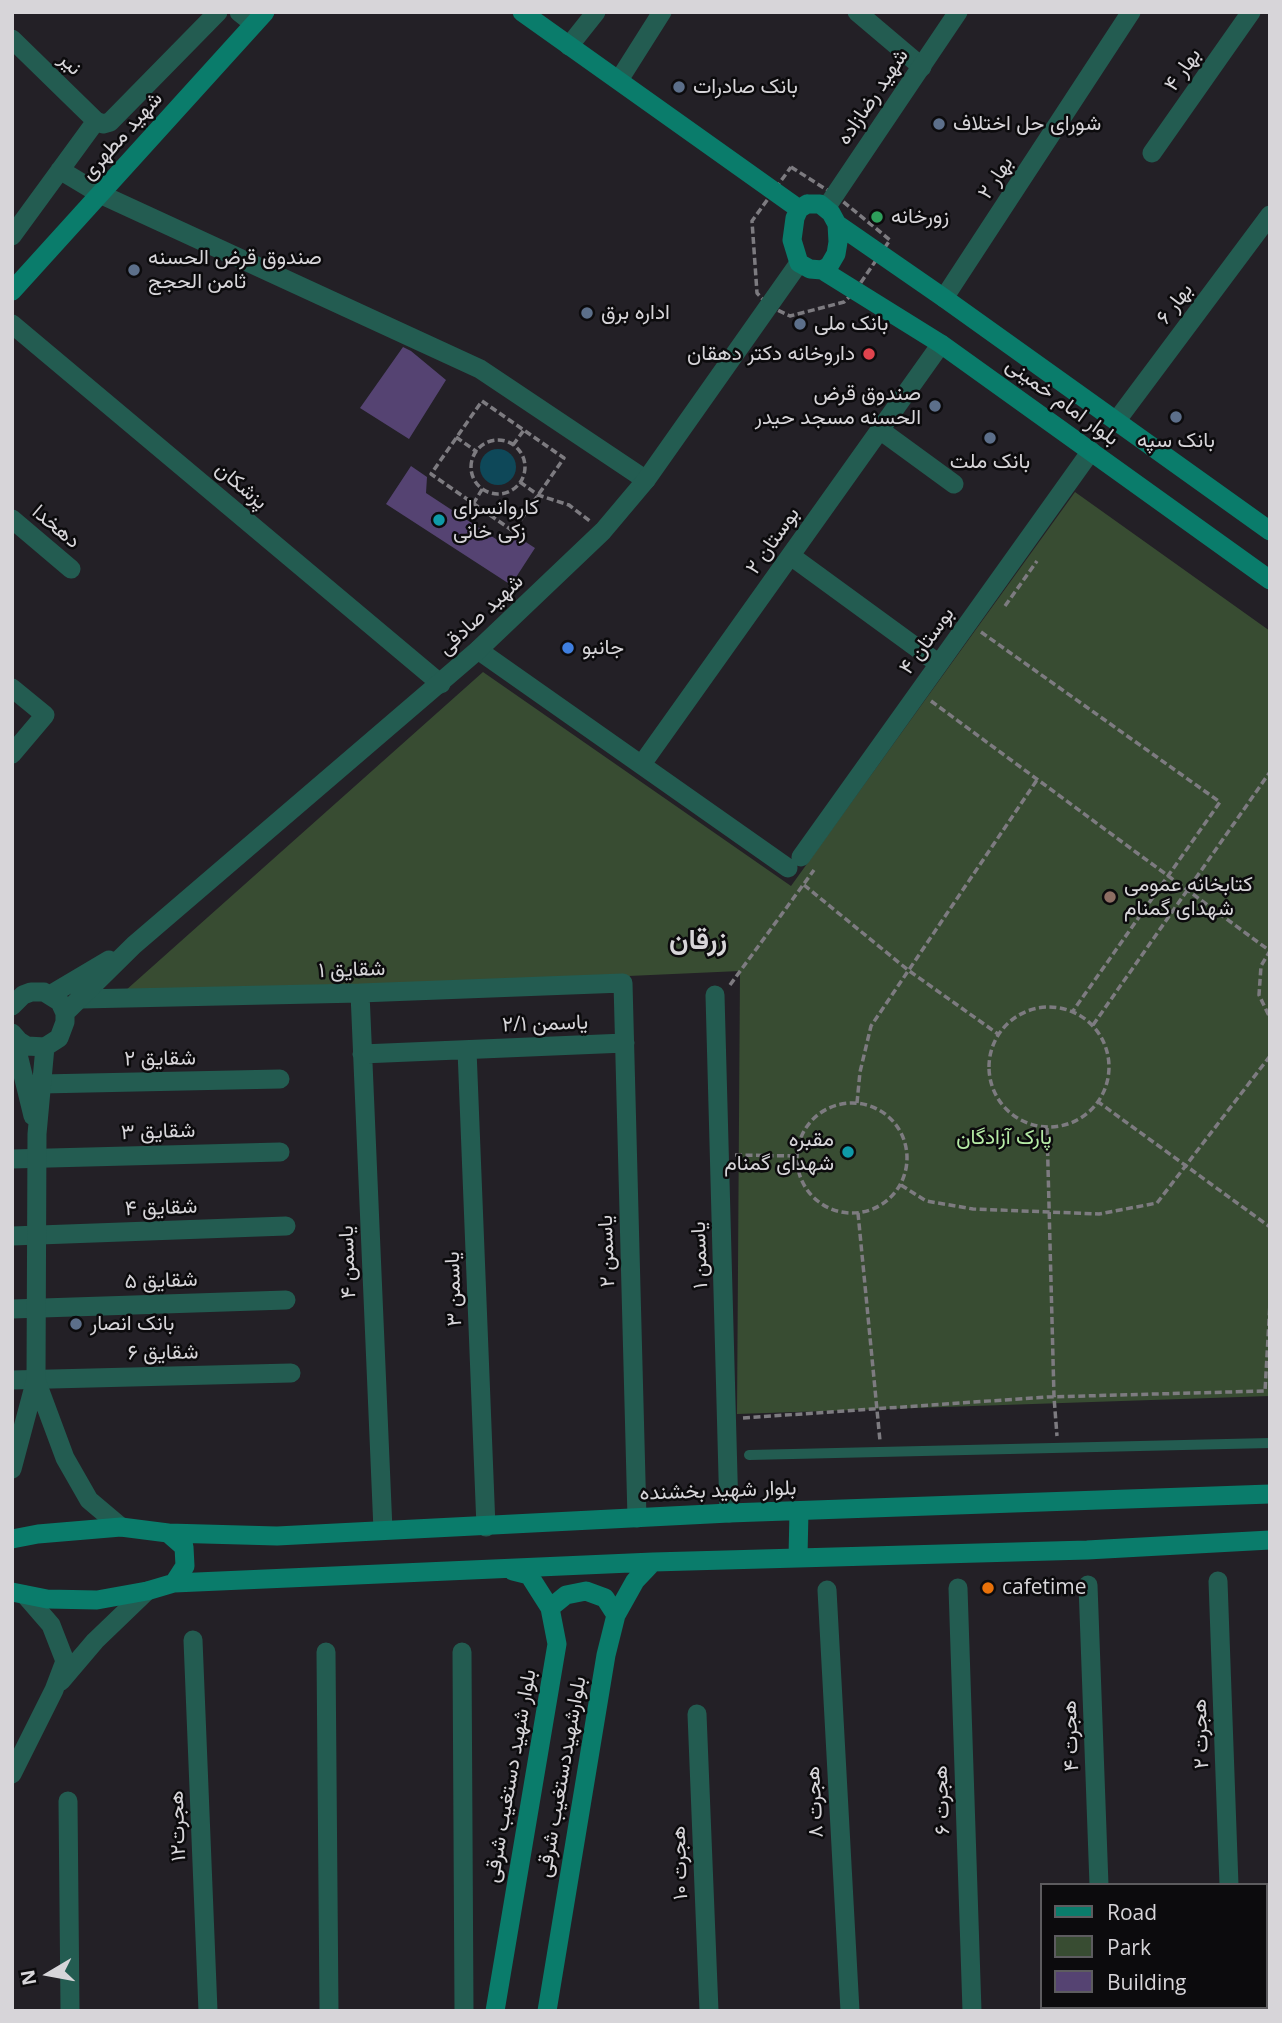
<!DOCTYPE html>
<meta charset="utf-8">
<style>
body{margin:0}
#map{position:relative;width:1282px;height:2023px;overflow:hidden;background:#232026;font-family:"Open Sans",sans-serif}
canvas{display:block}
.frame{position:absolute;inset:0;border:14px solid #d7d5d9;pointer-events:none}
.legend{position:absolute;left:1040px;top:1883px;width:228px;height:126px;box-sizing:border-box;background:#0c0b0d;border:2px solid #5d5c5f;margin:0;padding:9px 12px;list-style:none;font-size:21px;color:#d7d5d9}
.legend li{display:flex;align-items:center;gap:14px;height:35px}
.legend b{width:35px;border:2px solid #5d5c5f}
.north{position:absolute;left:14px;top:1939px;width:70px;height:70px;-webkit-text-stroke:5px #0c0b0d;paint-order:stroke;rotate:260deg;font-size:19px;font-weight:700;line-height:28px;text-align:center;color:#d7d5d9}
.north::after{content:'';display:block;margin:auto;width:24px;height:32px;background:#d7d5d9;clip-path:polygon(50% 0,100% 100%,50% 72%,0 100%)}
</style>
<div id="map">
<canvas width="1282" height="2023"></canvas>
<div class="frame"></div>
<ul class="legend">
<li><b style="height:9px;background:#0a7c6b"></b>Road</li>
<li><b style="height:19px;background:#384c32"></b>Park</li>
<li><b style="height:19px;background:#554372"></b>Building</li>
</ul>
<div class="north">N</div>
</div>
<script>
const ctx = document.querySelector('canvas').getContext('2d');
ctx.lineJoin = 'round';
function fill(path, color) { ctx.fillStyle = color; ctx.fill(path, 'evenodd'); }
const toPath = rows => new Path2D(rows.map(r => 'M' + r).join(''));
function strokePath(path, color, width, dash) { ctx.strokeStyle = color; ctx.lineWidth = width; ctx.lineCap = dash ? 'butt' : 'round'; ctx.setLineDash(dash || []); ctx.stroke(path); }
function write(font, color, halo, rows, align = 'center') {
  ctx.font = font + ' "Open Sans",Vazirmatn,sans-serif'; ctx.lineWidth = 5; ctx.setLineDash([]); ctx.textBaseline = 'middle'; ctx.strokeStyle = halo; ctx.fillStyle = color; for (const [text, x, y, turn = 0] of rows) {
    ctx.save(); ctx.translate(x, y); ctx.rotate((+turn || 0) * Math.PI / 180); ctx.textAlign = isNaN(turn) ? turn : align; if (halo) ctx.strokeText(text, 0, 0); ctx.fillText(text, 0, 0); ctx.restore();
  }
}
const green = toPath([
 [1075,492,1270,631,1270,1396,737,1414,740,971,116,999,483,672,791,886]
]);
const water = toPath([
 '480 467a18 18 0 1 1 36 0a18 18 0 1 1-36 0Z'
]);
const building = toPath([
 [403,347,411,351,446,380,409,439,360,408],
 [411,466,427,477,426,493,505,545,518,537,535,548,511,585,386,504]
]);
const path = toPath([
 [791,167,835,195,890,240,855,291,844,302,790,316,769,306,757,293,752,221,791,167],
 [482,401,564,458,513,531,431,474,482,401],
 [456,437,477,452],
 '471 467a27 27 0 1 1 54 0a27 27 0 1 1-54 0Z',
 [513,445,524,430],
 [520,482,538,495,569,505,591,522],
 [473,504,483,488],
 [1005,606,1037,561],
 [981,632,1220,802,1073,1011],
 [931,701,1270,951,1261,966,1259,995,1270,1018],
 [804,885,908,970,998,1034],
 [730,985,814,870],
 '989 1067a60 60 0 1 1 120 0a60 60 0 1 1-120 0Z',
 [1093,1025,1270,772],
 [1097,1101,1270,1227],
 '797 1158a55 55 0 1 1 110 0a55 55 0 1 1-110 0Z',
 [857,1103,860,1072,871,1026,1037,780],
 [1047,1128,1054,1397,1057,1436],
 [735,1155,796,1156],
 [901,1185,926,1201,973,1209,1099,1214,1157,1203,1270,1056],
 [858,1213,880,1441],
 [743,1418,1047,1397,1265,1391,1270,1303]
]);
const service = toPath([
 [749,1455,1270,1443]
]);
const minor = toPath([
 [239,12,254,24],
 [857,12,922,67],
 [12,39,96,121],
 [569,46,596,12],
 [619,80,662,12],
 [96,121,103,124,110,122,218,12],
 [1152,153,1251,12],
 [60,170,100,194,480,369,646,480],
 [12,236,96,121],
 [944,298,1131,12],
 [12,324,441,684],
 [1117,420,1270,215],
 [880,430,954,484],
 [12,519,71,569],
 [791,556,939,664],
 [478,650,788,868],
 [12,688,45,715,12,754],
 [642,764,941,344],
 [801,857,1091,451],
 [360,993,383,1530],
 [715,995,729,1513],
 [81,999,360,993,623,983,637,1518],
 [467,1050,486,1527],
 [362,1054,625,1043],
 [41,1084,280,1079],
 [12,1159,280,1152],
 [12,1236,286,1226],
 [12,1309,286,1300],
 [12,1380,291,1373],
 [1218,1581,1229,1885],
 [1088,1585,1099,1885],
 [958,1588,972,2011],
 [827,1590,850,2011],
 [193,1640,208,2011],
 [326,1652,329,2011],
 [462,1652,464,2011],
 [697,1714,709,2011],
 [68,1801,70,2011],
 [1104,2007,1104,2011],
 [1234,2007,1234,2011]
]);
const tertiary = toPath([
 [826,208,958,12],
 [50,995,109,960],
 [12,1006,23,995,31,992,44,992,60,1002,65,1013,65,1022,59,1038,45,1047,27,1046,19,1041,12,1033],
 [65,1013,134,945,478,650,603,531,646,480,799,263],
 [13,1034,33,1116],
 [36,1380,65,1458,89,1500,121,1527],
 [12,1469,36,1379,37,1134,45,1047],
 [61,1681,95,1641,147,1591],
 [12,1774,54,1690,65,1661,51,1625,25,1595]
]);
const secondary = toPath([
 [522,12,799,209],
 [807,204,820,204,831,213,837,224,838,242,836,254,829,266,822,270,810,269,799,263,792,240,795,218,799,209,807,204],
 [837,224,944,298,1270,531],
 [822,270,941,344,1270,580],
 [12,291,265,12],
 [168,1533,277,1536,729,1513,1270,1494],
 [12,1539,38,1534,121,1527,168,1533,184,1547,185,1566,174,1583,147,1591,97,1600,47,1599,12,1592],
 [798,1557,799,1511],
 [174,1583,653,1562,1087,1550,1270,1540],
 [550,1608,566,1595,586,1591,605,1598,616,1615],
 [495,2011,557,1644,550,1608,529,1575,513,1571],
 [547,2011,606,1655,616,1615,635,1581,653,1562]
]);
const markers = [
 [679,87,7,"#5c6f8a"],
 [939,124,7,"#5c6f8a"],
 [877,217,7,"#2e9e5b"],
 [134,270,7,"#5c6f8a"],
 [587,313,7,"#5c6f8a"],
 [800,324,7,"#5c6f8a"],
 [869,354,7,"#e0444e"],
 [935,406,7,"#5c6f8a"],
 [1176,417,7,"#5c6f8a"],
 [990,438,7,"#5c6f8a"],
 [439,520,7,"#0f9aa8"],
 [568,648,7,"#3f7fe0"],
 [1110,897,7,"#8d6e63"],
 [848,1152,7,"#0f9aa8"],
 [76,1324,7,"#5c6f8a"],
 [988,1588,7,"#e8710a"]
];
const streetNames = [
 ["نیر",70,64,44],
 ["بهار ۴",1183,70,-55],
 ["شهید رضازاده",873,97,-56],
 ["شهید مطهری",122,136,-48],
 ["بهار ۲",996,178,-57],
 ["بهار ۶",1175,304,-53],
 ["بلوار امام خمینی",1062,402,36],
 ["پزشکان",241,486,40],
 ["دهخدا",56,527,40],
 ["بوستان ۲",773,541,-55],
 ["شهید صادقی",481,615,-43],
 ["بوستان ۴",927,641,-54],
 ["شقایق ۱",352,970,-2],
 ["یاسمن ۲/۱",545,1024,-2],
 ["شقایق ۲",160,1059,-1],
 ["شقایق ۳",158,1132,-2],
 ["شقایق ۴",161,1208,-2],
 ["یاسمن ۲",607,1251,-92],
 ["یاسمن ۱",700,1255,-92],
 ["یاسمن ۴",348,1262,-92],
 ["شقایق ۵",161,1281,-2],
 ["یاسمن ۳",454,1289,-92],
 ["شقایق ۶",163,1353,-1],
 ["بلوار شهید بخشنده",718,1491,-2],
 ["هجرت ۲",1201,1734,-92],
 ["هجرت ۴",1071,1736,-92],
 ["بلوار شهید دستغیب شرقی",511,1776,-80],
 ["بلوارشهیددستغیب شرقی",562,1777,-80],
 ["هجرت ۶",942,1800,-92],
 ["هجرت ۸",815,1802,-93],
 ["هجرت۱۲",178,1826,-92],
 ["هجرت ۱۰",680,1863,-92]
];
const poiNames = [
 ["بانک صادرات",693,87],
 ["شورای حل اختلاف",953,124],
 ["زورخانه",891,217],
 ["صندوق قرض الحسنه",148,258],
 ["ثامن الحجج",148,282],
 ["اداره برق",601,313],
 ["بانک ملی",814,324],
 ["داروخانه دکتر دهقان",855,354,"right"],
 ["صندوق قرض",921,394,"right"],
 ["الحسنه مسجد حیدر",921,418,"right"],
 ["بانک سپه",1176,441,"center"],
 ["بانک ملت",990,462,"center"],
 ["کاروانسرای",453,508],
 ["زکی خانی",453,532],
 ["جانبو",582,648],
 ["کتابخانه عمومی",1124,885],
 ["شهدای گمنام",1124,909],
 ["مقبره",834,1140,"right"],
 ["شهدای گمنام",834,1164,"right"],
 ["بانک انصار",90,1324],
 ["cafetime",1002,1588]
];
const parkNames = [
 ["پارک آزادگان",1004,1138]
];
const districtNames = [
 ["زرقان",698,941]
];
fill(green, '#384c32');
fill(water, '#0e4859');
fill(building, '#554372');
strokePath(path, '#7d7b80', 3.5, [7, 3.5]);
strokePath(service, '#235c51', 10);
strokePath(minor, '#235c51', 19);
strokePath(tertiary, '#235c51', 19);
strokePath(secondary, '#0a7c6b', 19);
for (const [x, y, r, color] of markers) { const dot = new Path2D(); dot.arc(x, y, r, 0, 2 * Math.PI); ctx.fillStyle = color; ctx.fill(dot); strokePath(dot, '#0c0b0d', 2.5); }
write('21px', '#d7d5d9', '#0c0b0d', streetNames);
write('21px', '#d7d5d9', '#0c0b0d', poiNames, 'left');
write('21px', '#b6eca6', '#0c0b0d', parkNames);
write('bold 28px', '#d7d5d9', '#0c0b0d', districtNames);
</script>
